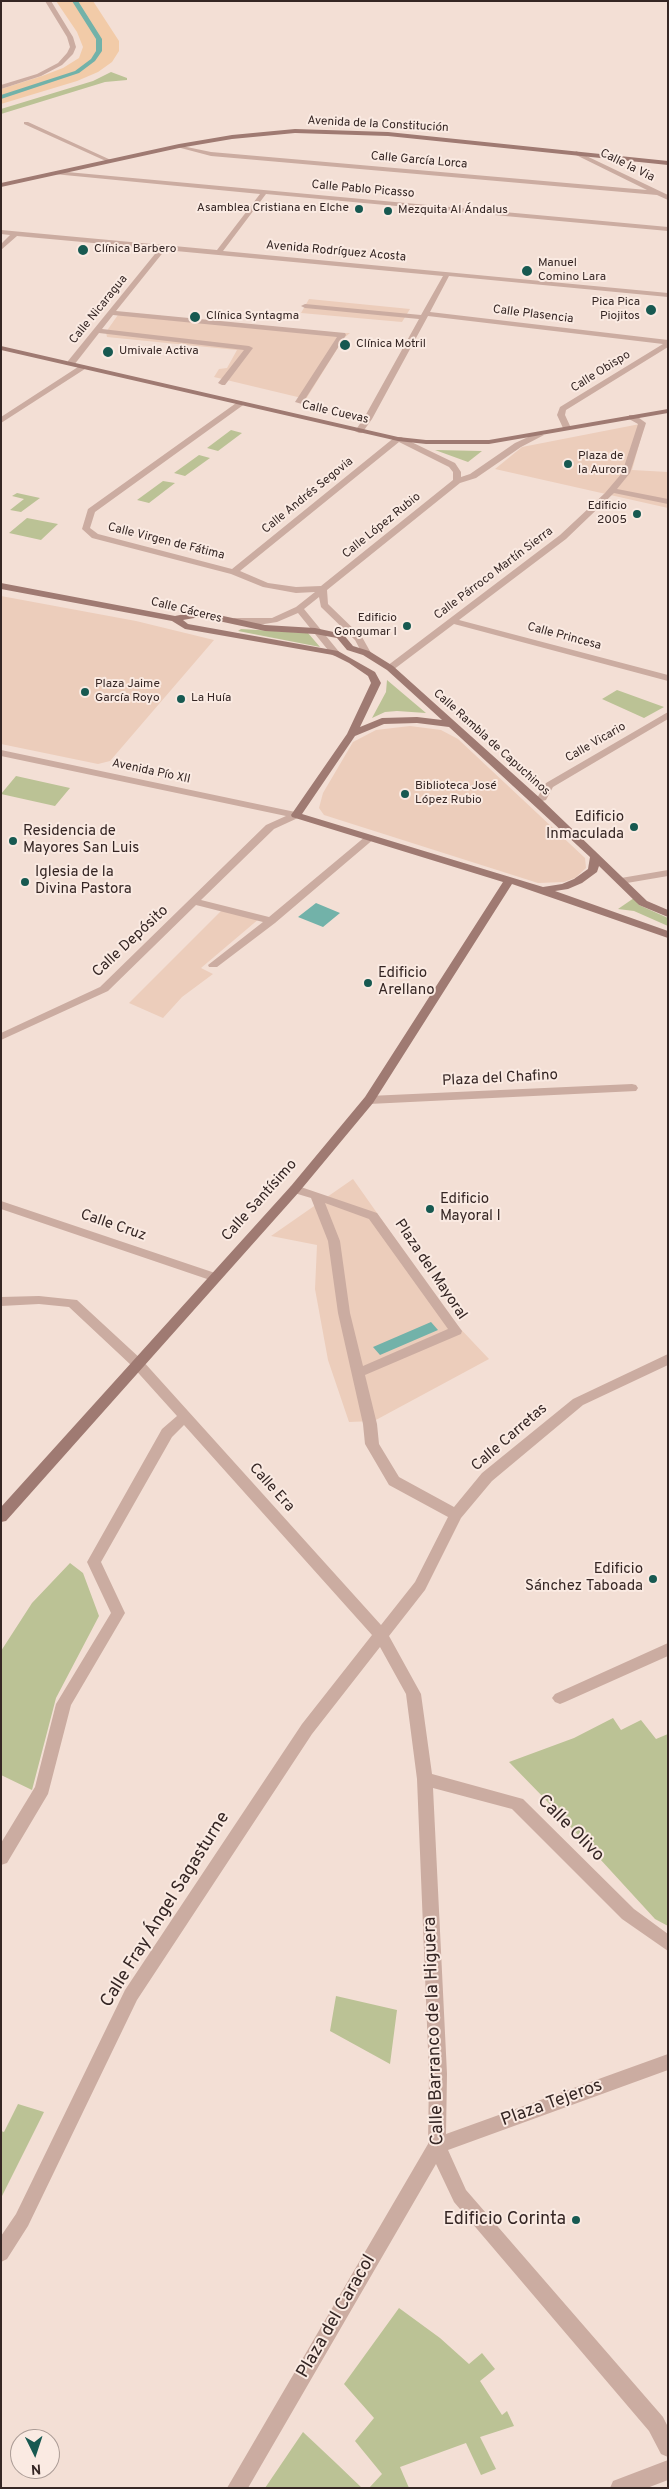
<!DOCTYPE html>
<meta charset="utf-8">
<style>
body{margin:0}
#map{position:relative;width:669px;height:2489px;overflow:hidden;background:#f3dfd5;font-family:Overpass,sans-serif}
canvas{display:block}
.frame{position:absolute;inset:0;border:2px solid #352624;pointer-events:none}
.north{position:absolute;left:10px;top:2429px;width:50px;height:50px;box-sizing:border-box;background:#faeae2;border:1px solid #ab9c96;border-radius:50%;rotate:176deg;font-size:14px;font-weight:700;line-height:20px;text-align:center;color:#352624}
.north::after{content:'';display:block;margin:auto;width:18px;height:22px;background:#175951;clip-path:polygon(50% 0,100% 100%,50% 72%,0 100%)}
</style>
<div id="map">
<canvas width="669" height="2489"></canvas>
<div class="frame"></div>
<div class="north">N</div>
</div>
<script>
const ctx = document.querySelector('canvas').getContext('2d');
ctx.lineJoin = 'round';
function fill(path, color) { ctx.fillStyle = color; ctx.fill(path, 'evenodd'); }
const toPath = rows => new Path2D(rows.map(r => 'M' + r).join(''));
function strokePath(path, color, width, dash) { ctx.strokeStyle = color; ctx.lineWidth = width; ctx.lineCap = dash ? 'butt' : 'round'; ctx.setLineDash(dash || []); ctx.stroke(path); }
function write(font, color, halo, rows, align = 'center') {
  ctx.font = font + ' Overpass,sans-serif'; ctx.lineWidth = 4; ctx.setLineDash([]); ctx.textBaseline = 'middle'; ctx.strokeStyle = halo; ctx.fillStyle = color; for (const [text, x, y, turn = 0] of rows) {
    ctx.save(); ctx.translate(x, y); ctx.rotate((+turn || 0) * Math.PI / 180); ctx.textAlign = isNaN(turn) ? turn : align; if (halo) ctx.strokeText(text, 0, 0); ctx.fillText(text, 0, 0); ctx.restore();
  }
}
const green = toPath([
 [111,72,127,78,127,80,105,82,1,114,1,109,93,81],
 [231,430,242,433,218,451,207,448],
 [435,450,482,451,468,462],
 [199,455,210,458,185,476,174,473],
 [163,481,175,483,149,503,137,500],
 [17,493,40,498,21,512,10,510,24,499,12,496],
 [27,518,58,524,41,540,9,533],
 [241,629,308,633,320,647,238,631],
 [387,680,426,713,397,711,385,712,372,718,386,692],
 [617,690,664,707,644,718,602,699],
 [16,776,70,788,55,806,1,794],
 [634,898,639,905,668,918,668,926,634,911,618,909],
 [70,1563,83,1573,99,1616,56,1698,32,1790,1,1775,1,1651,32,1603],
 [613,1718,621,1730,641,1720,656,1739,668,1734,668,1926,655,1919,545,1799,509,1762,574,1738],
 [336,1996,397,2010,390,2064,330,2031],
 [18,2104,44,2112,1,2198,1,2131,4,2132],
 [399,2308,440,2338,469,2364,482,2353,495,2369,480,2381,502,2415,507,2411,514,2426,480,2437,496,2469,481,2475,466,2443,400,2467,409,2488,369,2488,382,2474,355,2441,374,2418,344,2384],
 [303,2432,337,2464,362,2488,265,2488]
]);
const sand = toPath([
 [56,1,93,1,119,41,119,51,112,62,98,72,77,81,1,104,1,89,42,76,63,68,79,58,83,47,77,32]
]);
const plaza = toPath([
 [309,299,410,309,402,322,301,313],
 [120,312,339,333,350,333,344,338,306,399,214,377,219,369,227,368,237,350,107,337,106,332],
 [645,423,632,470,668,472,668,508,495,469,522,447],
 [1,596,136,621,214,640,110,761,98,764,1,744],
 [410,726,441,730,458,739,585,858,586,868,575,878,564,882,538,883,324,815,319,808,323,793,353,742,376,730],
 [223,909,260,918,201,968,213,974,182,997,163,1018,129,1003],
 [353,1179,454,1322,489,1359,374,1421,349,1422,328,1360,315,1289,317,1245,271,1236]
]);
const water = toPath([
 [316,903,340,913,323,927,298,917],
 [431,1322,438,1330,380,1355,373,1347]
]);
const stream = toPath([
 [72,1,78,1,102,39,102,51,95,61,79,73,1,99,1,95,75,71,91,59,96,51,96,39,72,1]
]);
const street = toPath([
 [45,1,51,1,73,37,76,47,73,54,62,65,41,76,1,89,1,85,37,74,58,63,67,53,70,47,67,37,45,1],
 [24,122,28,122,113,161,108,162,24,124,24,122],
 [177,145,211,152,647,190,574,154,576,151,668,195,668,200,657,195,211,156,177,147,177,145],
 [56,171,668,227,668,231,266,194,223,251,668,293,668,297,449,276,430,312,668,340,668,347,566,410,565,415,571,428,567,430,563,428,557,415,560,407,663,344,428,316,372,419,362,433,359,433,355,431,364,418,419,319,305,308,301,306,305,304,421,315,443,276,165,250,116,311,345,333,346,335,302,404,295,402,337,337,113,315,102,329,249,346,253,348,225,385,222,385,218,383,244,350,99,333,74,365,68,365,68,361,159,249,17,236,1,250,1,244,10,235,1,234,1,230,217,250,260,194,54,174,56,171],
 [81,365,88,367,1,423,1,417,81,365],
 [239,401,246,403,95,512,90,528,98,534,232,569,395,437,401,437,455,463,461,472,461,477,470,474,515,443,537,433,544,435,521,447,476,478,460,483,327,590,328,604,362,637,371,653,369,655,363,655,355,640,321,607,319,597,304,609,340,653,335,656,332,655,298,613,277,622,258,625,234,624,230,621,234,618,272,618,296,607,315,592,296,593,263,587,231,574,92,538,82,529,88,509,239,401],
 [399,442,449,467,453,472,453,480,321,586,296,587,268,583,240,571,399,442],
 [629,415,635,415,646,423,630,473,617,489,668,499,668,504,614,493,566,539,459,620,668,675,668,681,454,624,393,670,387,670,387,666,560,535,605,493,622,473,638,424,629,419,629,415],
 [668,712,668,719,553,787,546,800,542,801,537,798,546,783,668,712],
 [1,750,300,813,300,817,274,829,201,900,269,917,366,836,374,836,375,838,275,923,217,967,209,967,208,965,263,922,196,905,108,991,1,1040,1,1033,100,987,266,825,286,816,1,756,1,750],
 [668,870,668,876,621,884,616,881,621,878,668,870],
 [632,1084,636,1085,638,1088,636,1091,369,1104,363,1100,369,1096,632,1084],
 [295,1185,377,1213,462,1331,461,1334,365,1375,377,1424,379,1444,399,1477,454,1507,482,1473,573,1399,668,1354,668,1365,583,1405,492,1481,461,1518,425,1590,389,1636,421,1694,432,1774,523,1799,634,1909,668,1934,668,1951,622,1919,512,1809,433,1788,447,2074,446,2134,668,2054,668,2070,448,2150,466,2190,663,2417,668,2427,668,2457,661,2454,649,2431,454,2202,436,2164,248,2488,227,2488,428,2144,429,2074,417,1779,406,1694,380,1647,312,1734,137,2000,28,2226,7,2259,1,2262,1,2236,16,2214,125,1990,302,1724,372,1635,184,1425,172,1437,101,1562,125,1613,71,1705,48,1794,7,1863,1,1865,1,1843,35,1787,56,1704,111,1613,87,1562,162,1429,177,1416,132,1366,69,1307,39,1304,1,1306,1,1297,39,1296,77,1300,142,1360,381,1625,415,1582,448,1517,389,1485,365,1444,363,1424,338,1313,328,1241,311,1198,291,1192,289,1189,291,1186,295,1185],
 [325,1203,369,1219,448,1329,363,1366,350,1313,340,1241,325,1203],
 [1,1201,218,1274,220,1277,218,1280,210,1280,1,1209,1,1201],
 [668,1643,668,1656,565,1702,560,1704,555,1702,552,1698,555,1694,668,1643],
 [668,2460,668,2480,647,2488,610,2488,613,2481,668,2460]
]);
const secondary = toPath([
 [295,129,388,132,668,161,668,165,388,136,295,133,232,139,179,148,1,187,1,183,179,144,232,135,295,129],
 [1,346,398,437,426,440,489,440,668,409,668,413,489,444,426,444,398,441,1,350,1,346],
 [1,583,175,616,200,611,265,625,315,628,343,634,353,646,369,651,393,666,541,799,647,901,668,910,668,917,639,905,599,866,597,872,582,883,568,889,555,891,668,931,668,938,512,884,373,1103,299,1192,6,1521,1,1522,1,1507,291,1186,365,1097,503,882,292,817,291,815,347,734,371,683,368,676,349,663,333,655,185,629,172,621,1,589,1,583],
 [200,617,265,631,315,634,337,638,347,650,363,655,387,670,442,720,417,717,382,718,360,727,381,683,375,672,338,651,188,624,183,620,200,617],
 [417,723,449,727,590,857,588,869,574,879,562,884,543,887,302,814,355,736,384,724,417,723]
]);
const markers = [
 [359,209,5,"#175951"],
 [388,211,5,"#175951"],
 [83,250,6,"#175951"],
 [527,271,6,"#175951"],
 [651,310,6,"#175951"],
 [195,317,6,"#175951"],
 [345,345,6,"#175951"],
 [108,352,6,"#175951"],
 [568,464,5,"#175951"],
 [637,514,5,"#175951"],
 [407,626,5,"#175951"],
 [85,692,5,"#175951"],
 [181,699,5,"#175951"],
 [405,794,5,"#175951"],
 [634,827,5,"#175951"],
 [13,841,5,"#175951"],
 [25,882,5,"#175951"],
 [368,983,5,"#175951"],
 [430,1209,5,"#175951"],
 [653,1579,5,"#175951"],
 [576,2220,5,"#175951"]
];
const farStreetnames = [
 ["Avenida de la Constitución",378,125,3],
 ["Calle García Lorca",419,161,5],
 ["Calle la Via",627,166,26],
 ["Calle Pablo Picasso",363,190,5],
 ["Avenida Rodríguez Acosta",336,252,5],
 ["Calle Nicaragua",99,310,-51],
 ["Calle Plasencia",533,315,7],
 ["Calle Obispo",601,372,-32],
 ["Calle Cuevas",335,413,13],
 ["Calle Andrés Segovia",308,496,-39],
 ["Calle López Rubio",382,526,-39],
 ["Calle Virgen de Fátima",166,542,14],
 ["Calle Párroco Martín Sierra",494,574,-37],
 ["Calle Cáceres",186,611,14],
 ["Calle Princesa",564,637,15],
 ["Calle Rambla de Capuchinos",491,743,42],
 ["Calle Vicario",596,743,-30],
 ["Avenida Pío XII",151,772,12]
];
const farPoinames = [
 ["Asamblea Cristiana en Elche",349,209,"right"],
 ["Mezquita Al Ándalus",398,211],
 ["Clínica Barbero",94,250],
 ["Manuel",538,264],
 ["Comino Lara",538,278],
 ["Pica Pica",640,303,"right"],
 ["Piojitos",640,317,"right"],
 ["Clínica Syntagma",206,317],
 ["Clínica Motril",356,345],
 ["Umivale Activa",119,352],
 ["Plaza de",578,457],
 ["la Aurora",578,471],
 ["Edificio",627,507,"right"],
 ["2005",627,521,"right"],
 ["Edificio",397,619,"right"],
 ["Gongumar I",397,633,"right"],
 ["Plaza Jaime",95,685],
 ["García Royo",95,699],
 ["La Huía",191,699],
 ["Biblioteca José",415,787],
 ["López Rubio",415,801]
];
const poiNames = [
 ["Edificio",624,818,"right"],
 ["Inmaculada",624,835,"right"],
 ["Residencia de",23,832],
 ["Mayores San Luis",23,849],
 ["Iglesia de la",35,873],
 ["Divina Pastora",35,890],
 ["Edificio",378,974],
 ["Arellano",378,991],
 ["Edificio",440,1200],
 ["Mayoral I",440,1217],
 ["Edificio",643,1570,"right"],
 ["Sánchez Taboada",643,1587,"right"]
];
const streetNames = [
 ["Calle Depósito",131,942,-43],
 ["Plaza del Chafino",500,1079,-3],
 ["Calle Santísimo",260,1201,-48],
 ["Calle Cruz",113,1226,19],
 ["Plaza del Mayoral",430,1270,56],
 ["Calle Carretas",510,1438,-41],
 ["Calle Era",271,1488,48]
];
const nearStreetnames = [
 ["Calle Olivo",570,1829,45],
 ["Calle Fray Ángel Sagasturne",166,1910,-58],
 ["Calle Barranco de la Higuera",435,2031,-92],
 ["Plaza Tejeros",552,2104,-20],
 ["Plaza del Caracol",337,2317,-60]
];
const nearPoinames = [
 ["Edificio Corinta",566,2220]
];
fill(green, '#bbc295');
fill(sand, '#f2cba8');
fill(plaza, '#eccdbb');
fill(water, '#72b2a9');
fill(stream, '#72b2a9');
fill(street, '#cbaca1');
fill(secondary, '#9f7a72');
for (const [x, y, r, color] of markers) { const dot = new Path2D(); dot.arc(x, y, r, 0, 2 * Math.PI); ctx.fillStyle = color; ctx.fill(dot); strokePath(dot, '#faeae2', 2); }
write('12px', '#352624', '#faeae2', farStreetnames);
write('12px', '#352624', '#faeae2', farPoinames, 'left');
write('15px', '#352624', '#faeae2', poiNames, 'left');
write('15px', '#352624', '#faeae2', streetNames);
write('18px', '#352624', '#faeae2', nearStreetnames);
write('18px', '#352624', '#faeae2', nearPoinames, 'right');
</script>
